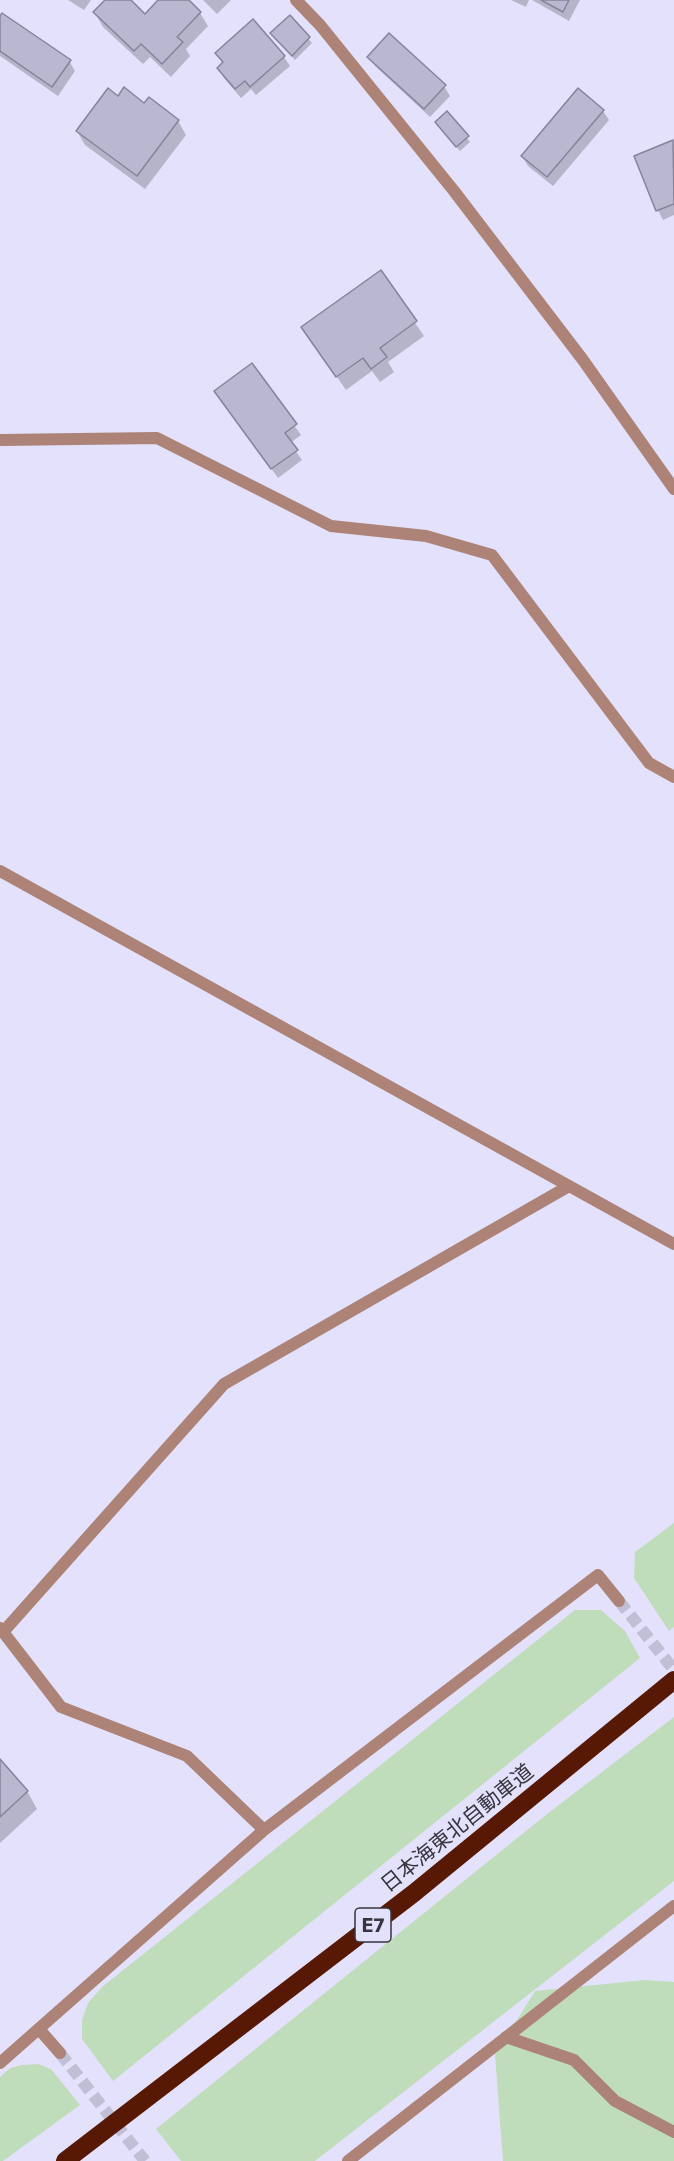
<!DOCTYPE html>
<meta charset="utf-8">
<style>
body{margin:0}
canvas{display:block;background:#e3e1fb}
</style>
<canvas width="674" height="2161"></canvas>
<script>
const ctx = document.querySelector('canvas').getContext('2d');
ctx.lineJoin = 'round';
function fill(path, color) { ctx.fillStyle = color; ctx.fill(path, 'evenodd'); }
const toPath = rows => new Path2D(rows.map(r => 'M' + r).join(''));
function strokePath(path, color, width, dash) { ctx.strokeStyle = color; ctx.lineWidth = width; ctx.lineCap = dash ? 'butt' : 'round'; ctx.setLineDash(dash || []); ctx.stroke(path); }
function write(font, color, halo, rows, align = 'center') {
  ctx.font = font + ' Commissioner,"Noto Sans JP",sans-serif'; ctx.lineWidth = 4.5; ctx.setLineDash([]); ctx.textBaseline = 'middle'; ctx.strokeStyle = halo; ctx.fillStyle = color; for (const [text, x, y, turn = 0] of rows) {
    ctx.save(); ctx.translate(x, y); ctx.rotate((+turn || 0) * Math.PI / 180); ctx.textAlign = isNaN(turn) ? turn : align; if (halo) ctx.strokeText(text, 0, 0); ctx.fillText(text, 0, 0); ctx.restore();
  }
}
const green = toPath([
 [674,1523,674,1627,669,1631,634,1578,635,1552],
 [575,1610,601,1610,625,1631,640,1658,113,2081,82,2039,82,2020,88,2003,102,1987],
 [674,1717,674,1881,315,2161,181,2161,156,2129,547,1814],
 [645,1980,674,1982,674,2161,503,2161,495,2055,535,1991],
 [38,2064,51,2069,80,2105,3,2161,0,2161,0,2077,10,2068,22,2065]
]);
const shadow = toPath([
 [68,0,91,0,84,10],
 [107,0,129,0,145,16,160,0,187,0,200,13,208,26,186,49,190,56,171,77,150,57,143,64,103,27,95,13],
 [203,0,231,0,217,14],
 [511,0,529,0,526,7],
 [532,0,580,0,569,21],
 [290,17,312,43,295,60,275,37],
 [0,19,69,61,75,71,58,96,0,56],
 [217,53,284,57,290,66,256,95,251,89,241,98,224,78,218,68,223,64],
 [369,57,444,86,450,96,430,117,375,66],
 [118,98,145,105,178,121,186,135,145,189,85,145,77,131],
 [603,111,609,120,553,186,528,166,522,156],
 [447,114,470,142,460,151,439,127],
 [672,142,674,145,674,215,663,220,658,210],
 [380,272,424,336,388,362,394,372,380,382,372,371,346,390,303,328],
 [251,365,301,435,290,443,302,460,278,478,216,392],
 [0,1762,27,1791,37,1809,0,1843]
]);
const building = toPath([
 [105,0,131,0,145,14,158,0,189,0,201,12,177,37,183,42,162,64,141,44,134,51,93,12,105,0],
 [541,0,569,0,563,12,541,0],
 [2,13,71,60,52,87,0,51,0,16,2,13],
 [290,15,310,37,292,56,270,33,290,15],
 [253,19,285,56,250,87,245,81,235,89,217,68,223,62,215,53,253,19],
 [389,33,446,85,424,109,367,57,389,33],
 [124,87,144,103,149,97,179,120,137,176,76,131,108,88,118,96,124,87],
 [578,88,604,110,547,177,521,156,578,88],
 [447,111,469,136,456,147,435,122,447,111],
 [673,140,674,204,656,211,634,156,673,140],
 [381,270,417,321,380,348,387,357,371,369,363,358,336,377,301,327,381,270],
 [252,363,297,424,285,433,298,450,271,469,214,391,252,363],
 [0,1759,28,1791,0,1817,0,1759]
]);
const streetTunnel = toPath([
 [619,1601,674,1670],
 [60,2053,145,2161]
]);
const street = toPath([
 [296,0,320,25,454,191,583,360,674,489],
 [0,440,157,438,331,526,426,536,492,555,649,763,674,777],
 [0,871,674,1244],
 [0,1628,61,1707,187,1756,264,1830],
 [4,1631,224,1384,569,1186],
 [39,2029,60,2053],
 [506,2037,574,2060,615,2101,674,2132],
 [0,2063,264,1830,598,1575,619,1601],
 [348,2161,674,1906]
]);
const highway = toPath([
 [65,2161,414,1893,674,1680]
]);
const shields = [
 [373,1925,36]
];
const shieldNames = [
 ["E7",373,1925]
];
const streetNames = [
 ["日本海東北自動車道",457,1828,-39]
];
fill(green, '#c0ddbb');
fill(shadow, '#0003');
fill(building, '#bab8d0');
strokePath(building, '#86839b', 1.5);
strokePath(streetTunnel, '#c1bfd5', 12, [12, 6]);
strokePath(street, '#ac8376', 12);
strokePath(highway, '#571903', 18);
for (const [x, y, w] of shields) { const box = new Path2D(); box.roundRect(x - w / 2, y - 17, w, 34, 4.5); ctx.fillStyle = '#e3e1fb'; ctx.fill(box); strokePath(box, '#37353f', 1.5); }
write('bold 20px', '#37353f', null, shieldNames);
write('21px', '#37353f', '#e3e1fb', streetNames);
</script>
